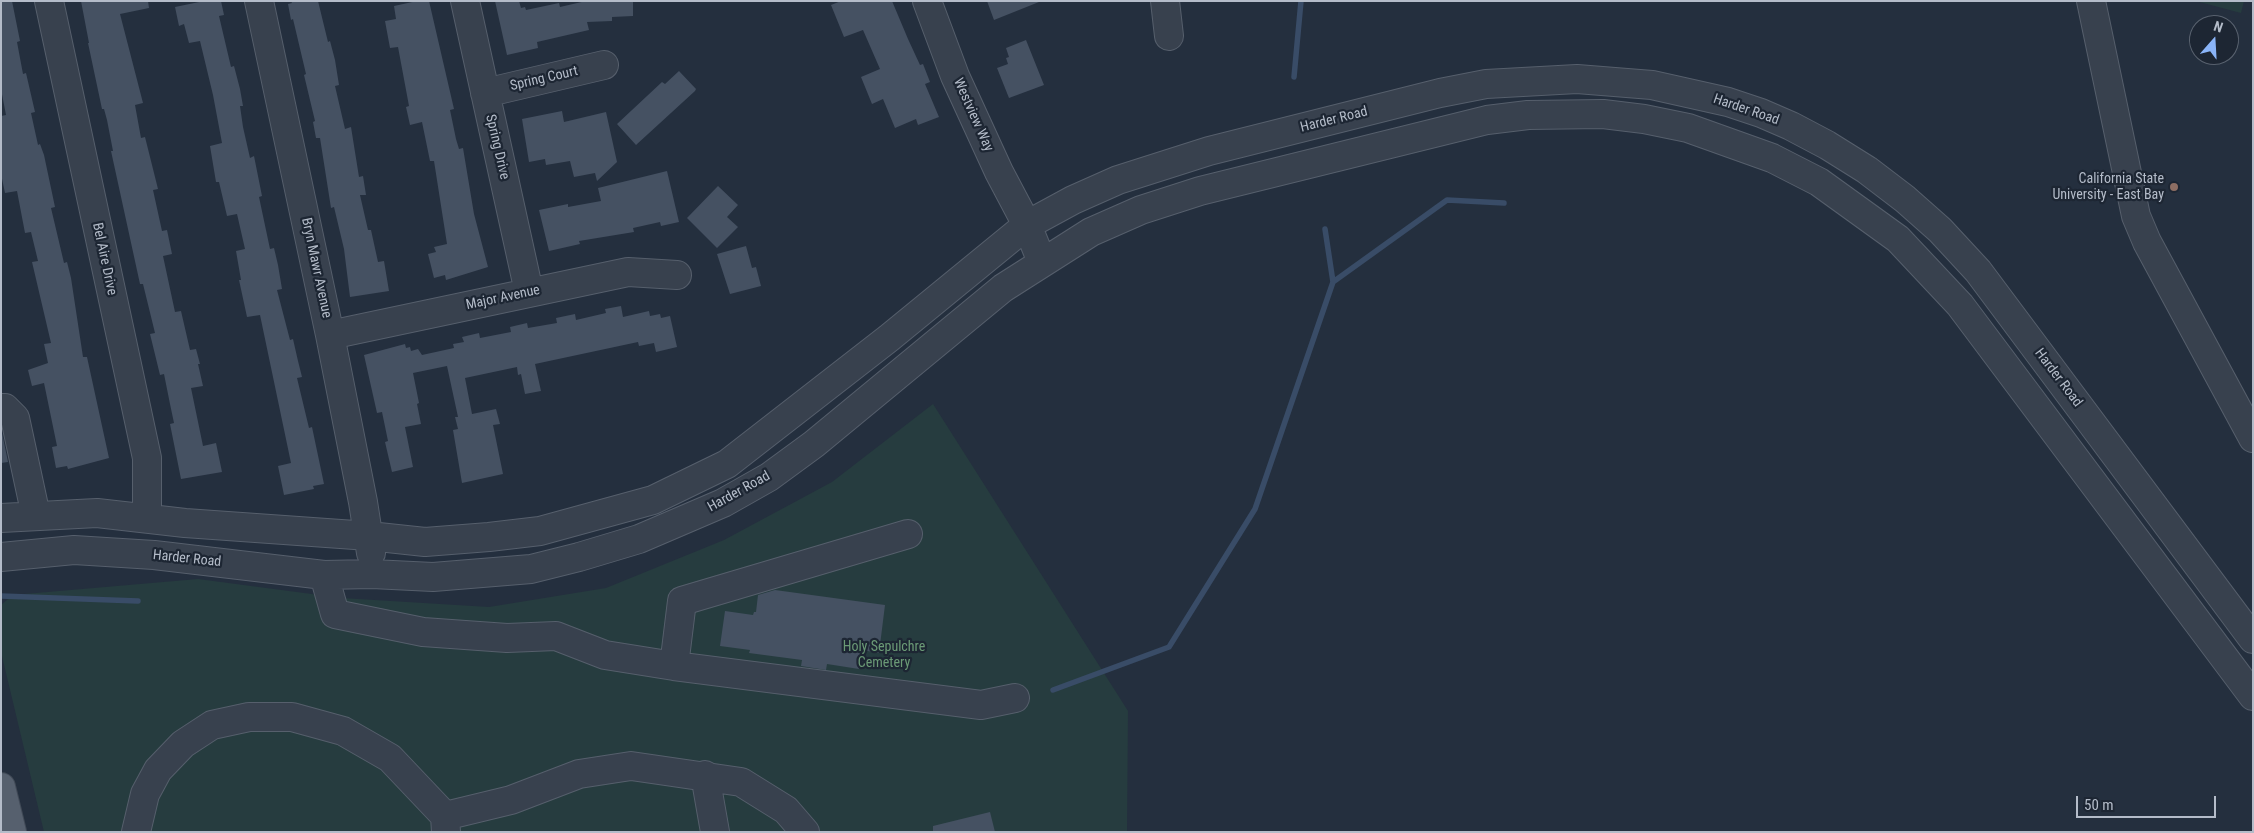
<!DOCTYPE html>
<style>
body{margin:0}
#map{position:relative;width:2254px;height:833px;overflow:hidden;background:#242f3e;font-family:"Roboto Condensed",sans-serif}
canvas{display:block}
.frame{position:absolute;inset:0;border:2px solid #b4bcc9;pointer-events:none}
.north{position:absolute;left:2189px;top:15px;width:50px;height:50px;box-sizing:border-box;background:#1d2633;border:1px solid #59626f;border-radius:50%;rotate:19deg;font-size:14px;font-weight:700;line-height:20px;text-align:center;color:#b4bcc9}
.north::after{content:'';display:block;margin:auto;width:18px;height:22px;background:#8ab4f8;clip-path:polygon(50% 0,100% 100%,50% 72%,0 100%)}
.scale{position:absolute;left:2076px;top:796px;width:140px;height:22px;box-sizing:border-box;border:2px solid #b4bcc9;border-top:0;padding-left:6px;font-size:15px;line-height:18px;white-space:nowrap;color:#b4bcc9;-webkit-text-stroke:4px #1d2633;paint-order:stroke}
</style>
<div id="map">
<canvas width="2254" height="833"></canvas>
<div class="frame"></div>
<div class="north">N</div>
<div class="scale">50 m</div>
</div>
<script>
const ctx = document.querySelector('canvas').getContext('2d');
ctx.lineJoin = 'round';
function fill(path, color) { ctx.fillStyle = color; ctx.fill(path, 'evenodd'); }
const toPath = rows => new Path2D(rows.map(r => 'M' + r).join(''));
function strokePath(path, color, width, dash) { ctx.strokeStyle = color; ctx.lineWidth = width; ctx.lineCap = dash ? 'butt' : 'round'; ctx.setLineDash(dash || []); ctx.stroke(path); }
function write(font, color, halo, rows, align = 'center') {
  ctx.font = font + ' "Roboto Condensed",sans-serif'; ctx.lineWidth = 4.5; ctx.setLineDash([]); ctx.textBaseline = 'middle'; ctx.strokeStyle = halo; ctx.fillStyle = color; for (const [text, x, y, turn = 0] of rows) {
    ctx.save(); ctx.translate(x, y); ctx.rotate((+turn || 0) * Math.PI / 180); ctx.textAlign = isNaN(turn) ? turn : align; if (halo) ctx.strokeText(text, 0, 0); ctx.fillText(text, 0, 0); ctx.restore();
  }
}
const green = toPath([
 [2196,1,2244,1,2241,13],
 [933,404,1128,711,1127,832,44,832,1,652,1,605,13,595,198,579,342,598,489,607,606,588,724,540,832,482]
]);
const stream = toPath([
 [1294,77,1301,1],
 [1333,282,1447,200,1504,203],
 [1,596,138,601],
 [1053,690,1169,647,1255,509,1333,282,1325,229]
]);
const building = toPath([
 [1,1,12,1,20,41,17,42,23,74,26,73,35,112,31,113,38,145,40,144,44,155,55,207,51,208,64,263,67,262,71,278,83,357,87,357,109,458,68,469,67,466,56,468,52,447,57,446,44,383,32,386,28,370,48,363,44,344,51,343,32,262,38,261,31,232,25,233,17,191,5,193,1,174,1,116,6,115,1,89],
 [81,1,148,1,149,8,120,14,143,103,135,105,141,138,145,137,158,189,153,190,162,231,167,230,172,254,163,256,175,312,181,311,190,350,196,349,200,364,198,364,203,386,191,388,203,446,216,443,222,472,181,479,170,424,174,423,170,404,164,374,160,375,150,334,155,333,143,284,140,284,111,151,113,151,107,120,104,109,102,109,88,43,89,43],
 [204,1,221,1,224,15,219,16,231,67,234,66,240,89,243,106,240,106,243,127,250,158,254,156,262,196,259,197,270,249,274,248,278,265,282,289,277,290,290,340,293,339,298,361,302,377,297,378,309,428,312,427,324,484,313,486,314,489,284,495,278,466,291,463,260,315,247,317,239,280,241,280,236,251,245,249,237,214,227,216,219,182,216,182,210,146,222,143,213,95,200,41,189,43,184,24,179,26,175,7],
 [291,1,318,1,328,42,330,41,335,60,339,85,335,86,345,129,351,127,359,177,363,176,366,195,360,195,368,230,371,230,378,262,384,261,389,291,350,297,344,249,334,207,331,208,320,138,316,138,313,122,315,121,304,75,306,74,293,19,291,20,288,4,292,3],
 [417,1,429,1,454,109,450,110,456,139,459,149,463,148,474,214,488,267,446,280,445,275,434,278,428,254,436,252,434,247,447,244,434,161,430,161,422,122,410,125,406,107,409,106,398,47,390,48,385,21,396,19,394,6],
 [495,1,519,1,521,8,525,7,526,10,559,3,560,7,586,1,633,1,633,16,612,17,612,21,587,22,589,30,537,42,538,48,507,55],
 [841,1,892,1,908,39,920,65,923,64,930,82,925,84,939,117,918,125,916,119,895,128,883,99,872,104,861,77,880,69,863,30,844,37,831,5],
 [987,1,1039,1,1039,2,994,20],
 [1026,40,1044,85,1009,98,997,68,1008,64,1006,58,1009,57,1006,48],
 [679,71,696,89,695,91,636,145,617,124,662,82,665,84],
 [562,111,564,122,606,112,617,162,597,181,595,173,574,177,570,161,546,165,545,159,529,162,522,119],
 [667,171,679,222,661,226,660,222,633,228,634,232,579,241,580,244,549,251,539,210,568,204,568,207,601,201,598,188],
 [718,186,738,205,727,217,738,227,717,248,687,218],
 [746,246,752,268,756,267,761,286,730,294,717,254],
 [621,306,623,317,649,311,650,316,660,314,661,318,670,316,677,347,656,352,654,343,639,346,638,342,535,364,541,391,525,394,521,374,518,375,517,367,465,378,472,414,496,409,500,424,493,425,503,474,462,483,453,430,458,429,455,417,458,417,447,366,413,373,419,403,417,404,421,424,405,427,413,467,392,472,385,442,388,441,382,412,377,413,364,355,405,344,406,348,410,347,411,351,418,349,422,355,454,348,453,344,464,342,462,337,479,333,480,338,511,332,510,327,527,323,528,328,557,323,556,318,575,314,576,320,606,313,605,309],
 [1,428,8,462,1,463],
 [775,590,885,605,879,653,862,650,859,669,827,664,826,670,801,666,802,660,749,653,750,650,720,646,725,611,753,615,754,612,756,612,758,595],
 [990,812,995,832,933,832,933,826]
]);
const minor = toPath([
 [49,1,147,458,147,518],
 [259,1,330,335,363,502,371,553],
 [465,1,529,292],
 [927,1,955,76,999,172,1027,225,1042,262],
 [1165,1,1169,36],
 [2091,1,2136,216,2147,242,2253,438],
 [485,93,604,65],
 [330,335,628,272,677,275],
 [1,408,5,408,15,418,36,516],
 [1,518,97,513,185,523,369,536,425,542,489,537,540,531,653,500,727,464,889,338,1027,225,1073,200,1118,180,1209,151,1440,93,1486,84,1577,79,1652,85,1728,102,1761,113,1791,126,1827,145,1867,170,1905,199,1940,230,1978,271,2253,639],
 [1,557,74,550,154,555,324,575,372,574,433,577,531,569,579,557,639,539,723,503,769,477,814,444,1003,288,1091,232,1141,210,1200,191,1487,120,1528,115,1603,114,1644,119,1688,128,1772,158,1819,182,1898,239,1960,305,2253,696],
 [324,575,335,614,423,632,507,638,556,636,605,655,674,666,682,601,908,534],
 [674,666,981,705,1015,698],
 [705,775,715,832],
 [445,816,511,800,579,774,631,766,741,782,786,810,805,832],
 [136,832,145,794,158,770,183,744,212,725,249,717,292,717,343,731,390,758,445,816,446,832]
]);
const major = toPath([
 [1,787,12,832]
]);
const markers = [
 [2174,187,5,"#8d6e63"]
];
const streetNames = [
 ["Spring Court",544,79,-13],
 ["Harder Road",1746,110,19],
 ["Westview Way",973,115,66],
 ["Harder Road",1334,120,-14],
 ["Spring Drive",497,147,77],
 ["Bel Aire Drive",104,259,78],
 ["Bryn Mawr Avenue",316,268,78],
 ["Major Avenue",503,298,-12],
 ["Harder Road",2058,378,53],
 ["Harder Road",739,492,-29],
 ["Harder Road",187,559,6]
];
const poiNames = [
 ["California State",2164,179],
 ["University - East Bay",2164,195]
];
const parkNames = [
 ["Holy Sepulchre",884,647],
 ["Cemetery",884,663]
];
fill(green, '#263c3f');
strokePath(stream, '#394c67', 5.5);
fill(building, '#455162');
strokePath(minor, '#565f6c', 30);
strokePath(major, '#414a57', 30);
strokePath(minor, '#38414e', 28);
strokePath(major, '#56606e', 28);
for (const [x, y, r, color] of markers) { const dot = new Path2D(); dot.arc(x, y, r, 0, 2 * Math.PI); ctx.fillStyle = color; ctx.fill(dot); strokePath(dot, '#1d2633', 2); }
write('14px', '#b4bcc9', '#1d2633', streetNames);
write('14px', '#b4bcc9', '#1d2633', poiNames, 'right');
write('14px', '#6b9a76', '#1d2633', parkNames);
</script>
